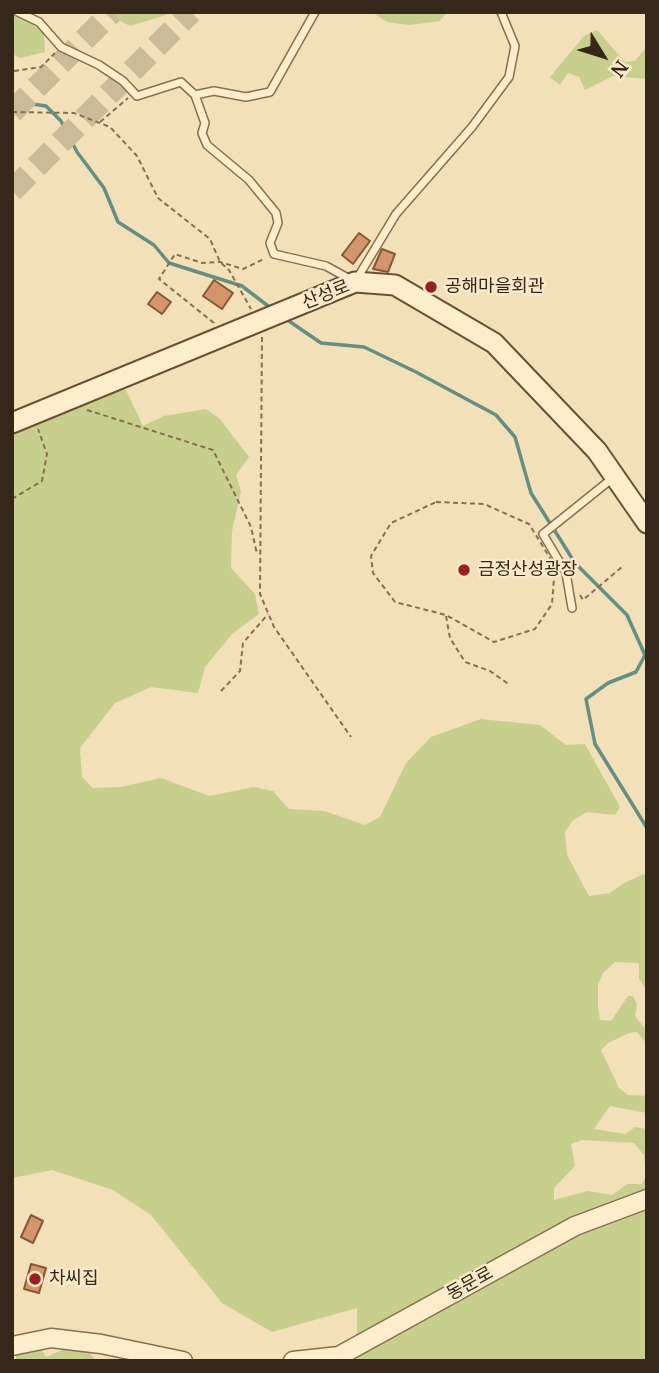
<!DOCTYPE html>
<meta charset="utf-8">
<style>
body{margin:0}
#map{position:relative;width:659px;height:1373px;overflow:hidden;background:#f1e0b8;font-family:"Noto Serif",serif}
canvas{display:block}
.frame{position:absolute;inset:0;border:14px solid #352719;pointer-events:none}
.north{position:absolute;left:568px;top:21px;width:70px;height:70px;-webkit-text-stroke:5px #f8eac8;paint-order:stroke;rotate:128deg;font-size:19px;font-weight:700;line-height:28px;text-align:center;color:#352719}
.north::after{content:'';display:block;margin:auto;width:24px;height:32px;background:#352719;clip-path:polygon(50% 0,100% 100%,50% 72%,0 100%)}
</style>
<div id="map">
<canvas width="659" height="1373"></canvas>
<div class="frame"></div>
<div class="north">N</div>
</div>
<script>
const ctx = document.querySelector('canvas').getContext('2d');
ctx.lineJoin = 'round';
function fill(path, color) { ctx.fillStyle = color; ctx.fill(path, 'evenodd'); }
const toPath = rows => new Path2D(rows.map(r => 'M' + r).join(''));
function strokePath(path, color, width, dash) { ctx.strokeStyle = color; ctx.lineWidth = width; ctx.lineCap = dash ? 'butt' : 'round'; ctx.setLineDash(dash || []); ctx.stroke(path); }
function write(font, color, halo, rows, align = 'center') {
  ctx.font = font + ' "Noto Serif","Noto Sans KR",serif'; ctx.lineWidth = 5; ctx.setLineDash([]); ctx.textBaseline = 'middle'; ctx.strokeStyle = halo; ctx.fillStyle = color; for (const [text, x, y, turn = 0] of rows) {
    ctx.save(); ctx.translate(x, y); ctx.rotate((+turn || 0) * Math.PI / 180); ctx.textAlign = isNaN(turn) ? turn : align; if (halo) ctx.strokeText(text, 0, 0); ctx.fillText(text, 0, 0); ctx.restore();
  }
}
const green = toPath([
 [110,12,176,12,130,26,116,19],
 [372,12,447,12,440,21,409,25,387,22],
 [12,15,27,19,44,34,45,52,20,58,12,54],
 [597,30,625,62,635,61,647,46,647,79,613,76,585,90,579,77,568,73,560,85,550,77,584,36],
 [126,390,143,426,164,416,206,409,220,419,249,457,236,475,241,491,232,531,231,568,255,594,259,614,232,634,205,667,198,693,151,687,115,703,80,748,82,777,93,788,121,787,161,778,209,796,254,787,273,791,289,809,324,811,365,825,380,817,406,763,431,737,481,719,540,725,566,745,585,744,620,807,615,815,587,812,573,820,565,832,567,855,589,896,610,893,624,883,644,874,647,877,647,991,639,978,639,963,615,962,603,973,598,985,598,1008,600,1020,611,1021,628,996,633,996,637,1004,635,1016,647,1031,647,1044,637,1032,629,1033,608,1043,601,1050,619,1088,628,1095,647,1096,647,1113,610,1106,594,1129,625,1134,635,1127,647,1129,647,1361,357,1361,357,1308,272,1332,222,1303,151,1215,113,1190,52,1170,12,1178,12,430,108,393],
 [582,1140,634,1143,644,1155,646,1176,642,1184,627,1184,612,1195,588,1191,554,1200,554,1188,575,1166,571,1144],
 [72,1346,88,1351,96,1361,16,1361,16,1354,41,1349,46,1357]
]);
const stream = toPath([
 [12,101,46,106,61,121,77,152,104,188,118,222,154,245,169,263,242,286,272,309],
 [286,319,321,343,364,347,416,372,496,415,515,437,531,493,575,563,627,615,645,655,636,672,608,683,586,699,595,744,647,828]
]);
const building = toPath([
 [359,233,370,241,353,264,342,255,359,233],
 [382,249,395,254,388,272,373,269,382,249],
 [214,280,233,293,222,309,203,296,214,280],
 [157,292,171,302,162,314,148,304,157,292],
 [31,1215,43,1221,33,1243,21,1237,31,1215],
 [31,1264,46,1268,39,1293,24,1289,31,1264]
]);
const trunkTunnel = toPath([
 [12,112,112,12],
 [12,191,191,12]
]);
const path = toPath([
 [14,71,41,67,55,53],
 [12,112,74,113,110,127,137,156,158,198,210,239,220,262,229,270,251,309],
 [100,122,128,98],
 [214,323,159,279,175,254,202,263,220,262,243,269,264,259],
 [262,337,260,594,274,627,351,737],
 [87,410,213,450,251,527,257,554],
 [12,499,42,481,47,454,38,429],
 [436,502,484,504,529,524,555,566,552,604,535,629,494,642,446,615,395,602,373,573,371,556,391,523,436,502],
 [580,595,583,600,622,567],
 [446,616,450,638,465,662,490,671,510,685],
 [221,691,240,671,243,643,268,614]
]);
const service = toPath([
 [18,12,39,22,61,47,99,65,123,81,137,96,181,82,195,95],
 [315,12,270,92,246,97,214,91,195,95,205,123,202,133,207,145,249,180,276,213,278,223,270,243,274,254,326,266,355,282,396,214,472,127,509,77,515,46,501,12],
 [572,608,566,573,543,534,614,477]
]);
const tertiary = toPath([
 [12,1346,51,1338,101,1344,183,1361],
 [293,1361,339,1356,575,1226,647,1199]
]);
const secondary = toPath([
 [12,423,355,282,395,285,494,343,597,451,647,523]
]);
const markers = [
 [431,287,7,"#9b1e1e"],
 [464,570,7,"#9b1e1e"],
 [35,1279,7,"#9b1e1e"]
];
const poiNames = [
 ["공해마을회관",445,287],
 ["금정산성광장",478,570],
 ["차씨집",49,1279]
];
const streetNames = [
 ["산성로",326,295,-22],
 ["동문로",470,1284,-29]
];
fill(green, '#c7cf8c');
strokePath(stream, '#658e84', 3.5);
fill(building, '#d3966b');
strokePath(building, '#895736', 2);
strokePath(trunkTunnel, '#cbbb98', 23, [23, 11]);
strokePath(service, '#886f52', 10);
strokePath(tertiary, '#886f52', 21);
strokePath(secondary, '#695036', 23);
strokePath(path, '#886f52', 2, [5, 3.5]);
strokePath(service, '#fcedcb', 7);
strokePath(tertiary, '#fcedcb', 18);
strokePath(secondary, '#fcedcb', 19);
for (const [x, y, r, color] of markers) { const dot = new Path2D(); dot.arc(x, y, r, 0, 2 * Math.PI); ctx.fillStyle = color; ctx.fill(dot); strokePath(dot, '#f8eac8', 2.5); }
write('18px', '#352719', '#f8eac8', poiNames, 'left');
write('18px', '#352719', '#f8eac8', streetNames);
</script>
